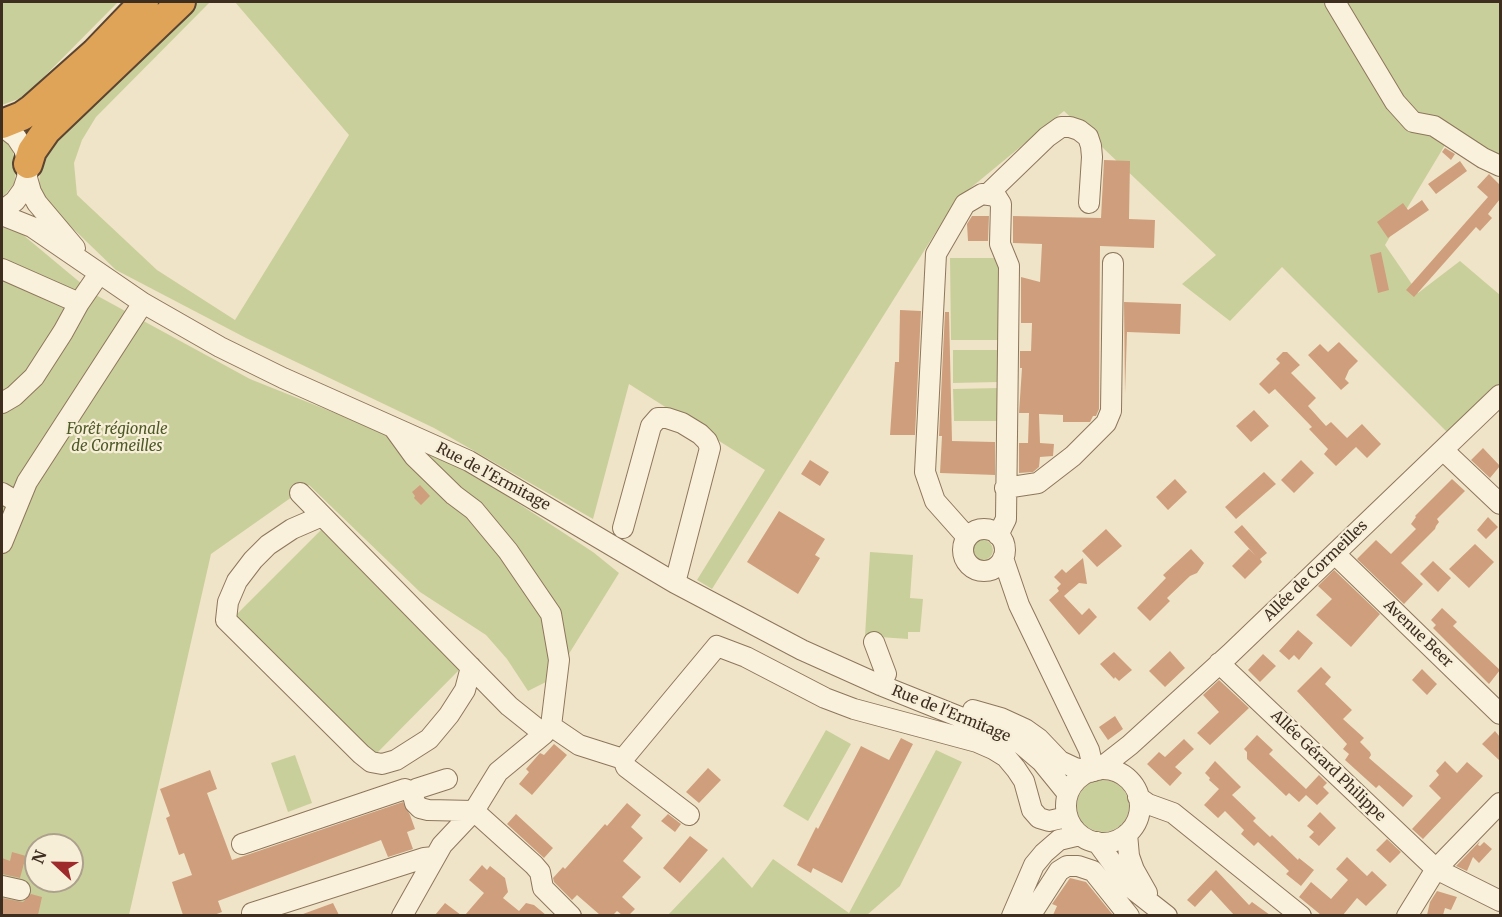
<!DOCTYPE html>
<meta charset="utf-8">
<style>
body{margin:0}
#map{position:relative;width:1502px;height:917px;overflow:hidden;background:#f0e4c8;font-family:Merriweather,serif}
canvas{display:block}
.frame{position:absolute;inset:0;border:3px solid #3d2e20;pointer-events:none}
.north{position:absolute;left:24px;top:833px;width:60px;height:60px;box-sizing:border-box;background:#f7eed8;border:2px solid #ada18e;border-radius:50%;rotate:292deg;font-size:16px;font-weight:700;line-height:24px;text-align:center;color:#3d2e20}
.north::after{content:'';display:block;margin:auto;width:21px;height:27px;background:#9e2a2b;clip-path:polygon(50% 0,100% 100%,50% 72%,0 100%)}
</style>
<div id="map">
<canvas width="1502" height="917"></canvas>
<div class="frame"></div>
<div class="north">N</div>
</div>
<script>
const ctx = document.querySelector('canvas').getContext('2d');
ctx.lineJoin = 'round';
function fill(path, color) { ctx.fillStyle = color; ctx.fill(path, 'evenodd'); }
const toPath = rows => new Path2D(rows.map(r => 'M' + r).join(''));
function strokePath(path, color, width, dash) { ctx.strokeStyle = color; ctx.lineWidth = width; ctx.lineCap = dash ? 'butt' : 'round'; ctx.setLineDash(dash || []); ctx.stroke(path); }
function write(font, color, halo, rows, align = 'center') {
  ctx.font = font + ' Merriweather,serif'; ctx.lineWidth = 4.5; ctx.setLineDash([]); ctx.textBaseline = 'middle'; ctx.strokeStyle = halo; ctx.fillStyle = color; for (const [text, x, y, turn = 0] of rows) {
    ctx.save(); ctx.translate(x, y); ctx.rotate((+turn || 0) * Math.PI / 180); ctx.textAlign = isNaN(turn) ? turn : align; if (halo) ctx.strokeText(text, 0, 0); ctx.fillText(text, 0, 0); ctx.restore();
  }
}
const green = toPath([
 [2,2,118,2,24,97,2,105],
 [159,2,210,2,96,117,82,140,74,163,77,195,157,270,235,320,349,135,235,2,1500,2,1500,163,1451,135,1385,245,1418,293,1460,261,1500,295,1500,385,1450,435,1282,267,1230,321,1182,284,1216,255,1064,111,956,200,712,589,697,580,765,470,629,384,593,519,434,428,246,338,116,270,60,216,39,190,40,166,31,130,127,40],
 [2,138,12,149,17,166,14,184,2,198],
 [10,224,94,294,250,379,450,459,593,552,619,573,554,678,528,691,507,659,486,635,420,592,309,485,211,554,129,915,2,915,2,225],
 [36,845,72,845,72,881,36,881],
 [950,258,999,258,999,340,951,340],
 [953,350,998,350,999,382,953,383],
 [999,388,999,421,954,421,953,389],
 [321,530,459,670,374,756,235,616],
 '973 550a10 10 0 1 1 20 0a10 10 0 1 1-20 0Z',
 [870,552,913,555,910,598,923,599,920,632,908,632,908,639,865,636],
 [826,730,851,744,808,821,783,806],
 [936,750,962,762,900,886,867,915,668,915,723,857,752,888,773,859,849,913],
 [295,755,312,803,288,812,271,763],
 '1077 806a26 26 0 1 1 52 0a26 26 0 1 1-52 0Z'
]);
const building = toPath([
 [1445,148,1455,154,1451,160,1442,152],
 [1104,160,1130,161,1129,219,1155,220,1154,248,1100,246,1099,409,1096,416,1093,416,1090,422,1063,422,1063,415,1039,414,1040,443,1054,444,1053,456,1040,457,1039,467,1033,472,1019,473,1019,443,1028,443,1029,413,1019,413,1022,368,1020,368,1020,351,1031,351,1032,323,1021,323,1021,277,1040,282,1042,244,1013,243,1013,216,1101,218],
 [1460,161,1467,171,1436,194,1428,184],
 [1489,174,1500,185,1500,199,1488,214,1492,218,1480,231,1476,227,1414,297,1406,290,1488,197,1477,187],
 [1422,200,1429,210,1388,238,1377,222,1403,203,1408,210],
 [972,216,989,216,988,241,968,241,967,224],
 [1381,252,1389,290,1378,293,1370,255],
 [1124,302,1181,304,1180,334,1127,332,1125,394],
 [900,310,921,311,915,435,890,435,895,362,899,362],
 [945,312,949,312,952,441,995,442,995,475,940,473,942,436,939,436],
 [1339,342,1358,361,1349,370,1345,379,1349,383,1341,390,1308,355,1320,344,1328,352],
 [1283,352,1287,352,1300,365,1291,373,1316,398,1308,406,1326,426,1331,422,1347,438,1362,424,1381,444,1367,458,1356,447,1336,466,1324,454,1328,449,1309,429,1312,427,1275,389,1269,394,1259,384,1280,363,1276,359],
 [1254,410,1269,426,1251,442,1236,426],
 [1483,448,1500,466,1490,478,1471,460],
 [810,460,829,472,820,486,801,474],
 [1301,460,1314,473,1294,493,1281,480],
 [1264,472,1276,484,1236,519,1225,507],
 [1175,479,1187,492,1168,510,1156,497],
 [1452,479,1465,491,1437,519,1439,522,1436,526,1435,529,1401,563,1423,584,1404,604,1357,559,1376,540,1391,554,1416,529,1411,524,1416,517,1415,516],
 [420,485,430,496,421,505,414,498,415,496,412,492],
 [779,511,825,539,815,555,820,558,798,594,747,562],
 [1488,517,1498,527,1486,539,1477,530],
 [1242,525,1267,553,1260,559,1262,562,1245,579,1232,566,1249,549,1255,555,1234,532],
 [1106,529,1122,546,1097,567,1082,551],
 [1475,544,1494,562,1469,588,1449,569],
 [1191,549,1204,563,1197,573,1190,576,1167,598,1170,601,1150,621,1137,608,1166,578,1163,575],
 [1083,558,1087,584,1079,583,1064,596,1082,615,1089,608,1097,617,1079,635,1049,600,1059,591,1057,588,1061,584,1054,577,1062,569,1066,573],
 [1433,561,1451,578,1438,592,1420,574],
 [1334,570,1380,614,1351,647,1316,615,1332,599,1318,586],
 [1442,608,1457,622,1453,626,1500,670,1489,684,1433,628,1436,625,1431,620],
 [1298,630,1313,643,1299,660,1294,655,1289,660,1279,651],
 [1170,651,1185,668,1165,687,1149,671],
 [1114,652,1132,670,1119,681,1115,677,1114,679,1100,664],
 [1263,654,1276,666,1260,682,1248,670],
 [1321,667,1331,677,1325,684,1352,710,1343,719,1364,738,1360,742,1370,752,1371,755,1369,758,1413,796,1403,807,1379,785,1376,788,1345,760,1349,754,1343,749,1347,744,1297,691],
 [1422,669,1437,684,1427,695,1412,680],
 [1219,680,1249,708,1210,745,1197,733,1219,712,1203,695],
 [1115,716,1123,729,1108,740,1099,727],
 [1495,731,1500,737,1500,761,1482,744],
 [1257,735,1273,750,1269,754,1306,789,1319,775,1327,783,1323,787,1329,793,1317,805,1306,795,1299,802,1289,793,1286,796,1247,759,1247,752,1244,749],
 [901,738,913,744,842,883,813,868,811,873,797,865,816,827,818,829,861,746,889,760],
 [1184,739,1194,749,1175,767,1182,773,1170,786,1147,764,1159,752,1165,757],
 [554,744,567,755,532,795,519,784,529,772,526,769,540,753,544,755],
 [1215,761,1241,787,1232,795,1256,818,1253,821,1270,837,1272,835,1298,860,1299,858,1314,870,1301,886,1286,874,1289,871,1258,842,1254,846,1241,834,1244,830,1225,811,1218,818,1204,805,1219,789,1209,780,1210,778,1205,773],
 [1445,761,1457,773,1467,762,1483,776,1423,839,1412,829,1441,798,1429,786,1439,775,1436,771],
 [708,768,721,780,699,803,686,792],
 [210,770,217,789,207,793,232,860,403,802,410,815,415,829,407,832,413,849,388,857,381,840,218,901,222,912,214,915,183,915,172,882,192,875,184,853,179,855,166,818,170,816,160,789],
 [627,803,641,815,631,827,643,838,623,861,641,877,622,897,635,909,629,915,622,915,617,911,613,915,600,915,577,895,572,900,554,882,553,878,563,867,565,869,605,824,607,826],
 [1320,812,1336,828,1319,846,1309,837,1314,832,1307,826],
 [516,814,553,848,544,858,507,824],
 [668,814,681,824,675,832,661,821],
 [690,836,708,850,680,883,663,868],
 [1387,839,1401,852,1390,863,1376,850],
 [1480,841,1478,845,1480,846,1484,842,1492,849,1479,863,1473,857,1467,871,1456,866],
 [12,852,26,856,20,878,2,874,2,858,10,861],
 [1347,857,1367,876,1372,871,1387,885,1366,906,1357,898,1343,915,1321,915,1299,897,1311,882,1331,899,1348,880,1336,869],
 [482,865,487,870,490,866,505,878,508,892,503,898,519,911,526,903,534,905,546,915,465,915,484,893,469,880],
 [1216,870,1249,905,1252,902,1270,915,1234,915,1211,890,1195,907,1187,900],
 [1070,878,1086,882,1113,915,1053,915,1057,906,1052,904],
 [1437,891,1457,897,1451,910,1445,908,1443,915,1427,915,1430,902],
 [31,894,42,897,38,915,2,915,2,898,23,902],
 [333,903,339,915,303,915,303,914],
 [445,903,461,915,435,915]
]);
const minor = toPath([
 [1335,2,1395,102,1413,122,1434,126,1483,158,1500,166],
 [2,126,16,137,24,149,28,163,27,178,23,190,15,201,2,211],
 [27,178,31,192,37,203,75,248],
 [989,193,1047,137,1061,127,1070,127,1079,130,1088,137,1091,146,1092,157,1089,203],
 [2,215,32,227,143,303,220,347,283,378,469,461,675,583,802,650,880,685,1010,737,1021,744,1042,762,1068,794],
 [2,269,79,303,99,274],
 [2,403,14,396,34,377,63,332,79,303],
 [393,427,414,456,454,495,474,510,508,551,551,614,559,660,551,726,544,734,498,772,474,811,442,845,402,916],
 [1443,450,1500,504],
 [1005,488,1038,483,1073,456,1106,423,1111,411,1113,263],
 [2,493,17,502],
 [300,493,509,706,544,734],
 [322,516,292,529,268,545,253,560,237,581,228,602,226,620,361,754,371,762,382,764,396,760,429,739,449,715,465,690,471,667],
 [623,528,651,426,658,418,667,418,682,423,700,434,707,441,710,448,675,583],
 '963 550a21 21 0 1 1 42 0a21 21 0 1 1-42 0Z',
 [967,537,935,501,925,472,936,254,965,204,982,194,996,196,1001,204,1000,244,1009,266,1006,519,998,535],
 [2,543,27,482,143,303],
 [1335,554,1500,714],
 [1003,558,1019,605,1089,750,1094,771],
 [874,642,886,674,880,685],
 [1219,663,1436,869,1500,901],
 [973,710,1001,718,1025,729,1039,739,1060,761,1075,768,1090,772],
 [551,726,579,745,623,759],
 '1066 806a37 37 0 1 1 74 0a37 37 0 1 1-74 0Z',
 [1098,770,1130,745,1230,654,1500,395],
 [447,779,416,789,413,795,415,803,420,808,428,810,474,811,534,865,540,872,543,888,571,916],
 [1138,797,1148,804,1173,813,1301,916],
 [689,815,626,767,623,759,717,646,746,657,825,698,854,709,977,742,993,749,1006,757,1016,769,1024,781,1032,810,1039,818,1049,821,1067,817],
 [1127,834,1129,856,1134,870,1147,893],
 [1097,842,1130,887,1167,916],
 [242,844,405,789,413,792],
 [2,886,20,890],
 [252,913,424,858,434,857],
 [1012,916,1034,865,1044,853,1059,840,1080,835],
 [1030,916,1059,871,1067,866,1078,866,1093,871,1129,916],
 [1407,916,1436,869,1500,803]
]);
const highway = toPath([
 [2,124,22,116,32,109,95,53,144,2],
 [28,164,32,151,46,131,181,2]
]);
const parkNames = [
 ["Forêt régionale",117,430],
 ["de Cormeilles",117,447]
];
const streetNames = [
 ["Rue de l'Ermitage",493,477,28],
 ["Allée de Cormeilles",1316,571,-44],
 ["Avenue Beer",1418,634,44],
 ["Rue de l'Ermitage",951,714,22],
 ["Allée Gérard Philippe",1328,766,44]
];
fill(green, '#c9cf9b');
fill(building, '#cf9f7d');
strokePath(minor, '#8d765c', 22);
strokePath(highway, '#5b4430', 32);
strokePath(minor, '#faf1dc', 20);
strokePath(highway, '#e0a458', 28);
write('italic 15px', '#4d5a26', '#f7eed8', parkNames);
write('15px', '#3d2e20', '#f7eed8', streetNames);
</script>
